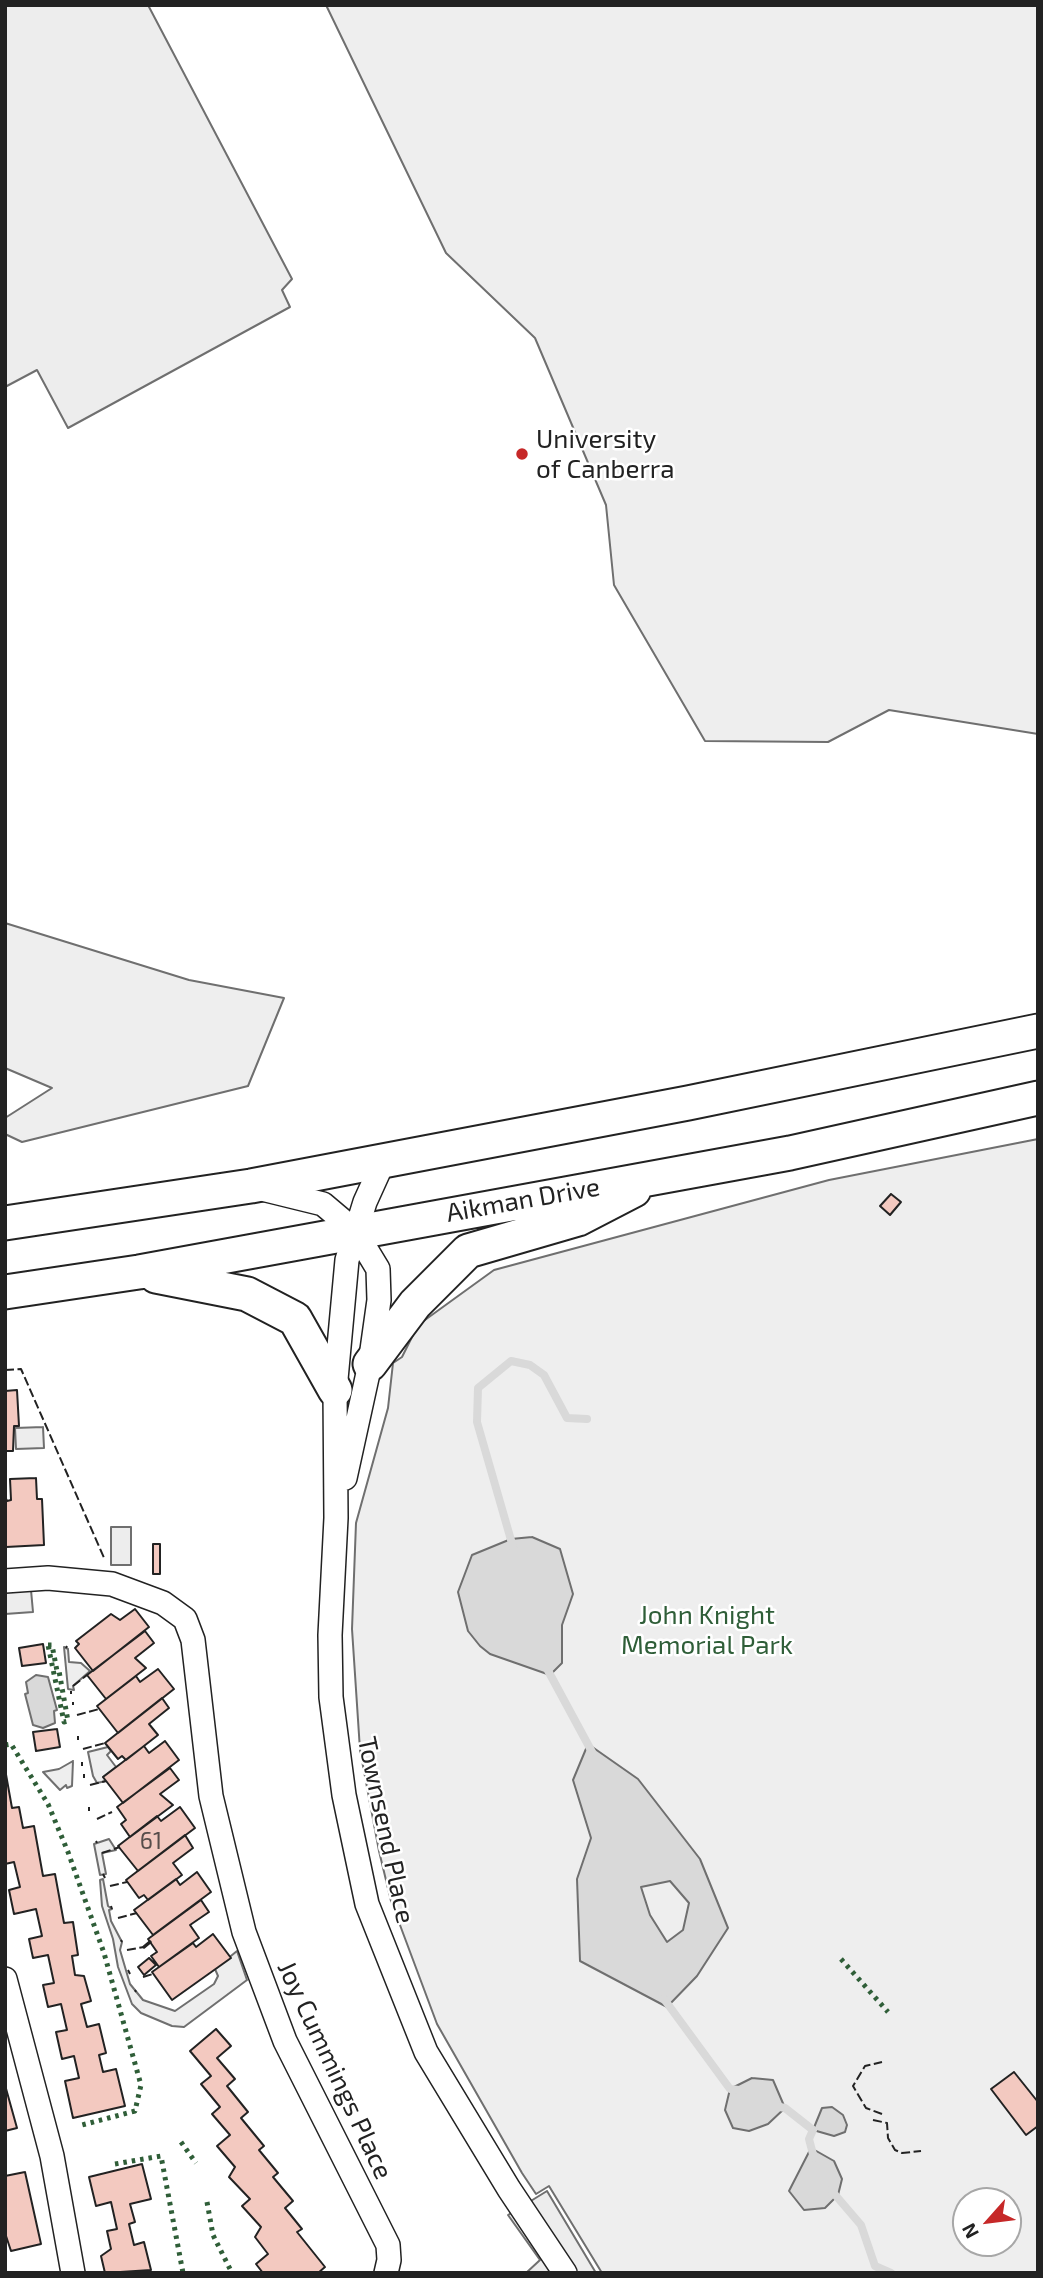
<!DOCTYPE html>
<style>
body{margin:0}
#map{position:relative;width:1043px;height:2278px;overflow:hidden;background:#fff;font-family:"Exo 2",sans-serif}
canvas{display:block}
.frame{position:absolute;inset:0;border:7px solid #222;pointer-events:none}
.north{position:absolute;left:952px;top:2187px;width:70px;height:70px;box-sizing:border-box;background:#fff;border:2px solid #a7a7a7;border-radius:50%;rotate:242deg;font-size:19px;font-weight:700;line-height:28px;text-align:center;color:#222}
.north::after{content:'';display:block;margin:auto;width:24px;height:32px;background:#c62828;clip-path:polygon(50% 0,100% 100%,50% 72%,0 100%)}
</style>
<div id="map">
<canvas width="1043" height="2278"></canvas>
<div class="frame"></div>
<div class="north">N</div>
</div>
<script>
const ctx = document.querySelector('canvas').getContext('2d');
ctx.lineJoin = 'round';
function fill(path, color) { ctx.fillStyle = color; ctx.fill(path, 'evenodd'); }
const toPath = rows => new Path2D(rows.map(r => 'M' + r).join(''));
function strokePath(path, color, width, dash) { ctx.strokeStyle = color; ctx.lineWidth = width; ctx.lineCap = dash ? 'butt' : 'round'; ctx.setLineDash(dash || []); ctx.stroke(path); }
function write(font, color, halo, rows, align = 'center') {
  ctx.font = font + ' "Exo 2",sans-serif'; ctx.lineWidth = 5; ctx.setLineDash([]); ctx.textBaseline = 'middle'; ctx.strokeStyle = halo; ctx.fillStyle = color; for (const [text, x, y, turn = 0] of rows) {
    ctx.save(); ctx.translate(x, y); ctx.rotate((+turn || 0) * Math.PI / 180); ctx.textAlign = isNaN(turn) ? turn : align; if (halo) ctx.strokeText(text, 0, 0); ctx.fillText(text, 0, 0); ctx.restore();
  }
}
const green = toPath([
 [326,5,1038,5,1038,734,889,710,828,742,705,741,614,585,606,505,535,338,446,253,326,5],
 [5,923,189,980,284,998,248,1086,22,1142,5,1134,5,1118,52,1088,5,1068,5,923],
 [1038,1139,1038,2273,602,2273,549,2186,536,2194,522,2173,437,2024,391,1901,379,1851,360,1750,352,1629,356,1523,388,1408,393,1363,402,1357,418,1325,494,1270,829,1180,1038,1139],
 [966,2201,1008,2201,1008,2243,966,2243,966,2201],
 [64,1647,68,1649,69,1662,81,1663,90,1671,73,1686,74,1690,68,1689,64,1647],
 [108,1747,111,1751,107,1755,116,1767,103,1777,106,1781,97,1783,93,1776,88,1752,108,1747],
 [73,1761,72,1786,67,1788,66,1785,60,1790,43,1772,59,1769,73,1761],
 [109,1839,116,1850,102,1853,106,1874,100,1875,94,1844,109,1839],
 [103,1879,108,1906,112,1909,109,1910,111,1921,122,1942,120,1950,130,1984,143,2000,175,2011,214,1984,218,1976,215,1969,237,1951,247,1980,184,2027,172,2026,141,2013,132,2004,118,1967,113,1939,102,1906,100,1880,103,1879]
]);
const parking = toPath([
 [5,5,148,5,292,279,282,290,290,307,68,428,37,370,5,387,5,5],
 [43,1427,44,1448,16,1449,15,1428,43,1427],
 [111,1527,131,1527,131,1565,111,1565,111,1527],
 [31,1590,33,1612,5,1614,5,1591,31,1590],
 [547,2191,596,2273,526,2273,540,2260,508,2215,547,2191]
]);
const water = toPath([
 [532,1537,560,1549,573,1594,562,1625,562,1663,550,1675,490,1654,480,1646,468,1631,458,1592,472,1555,511,1539,532,1537],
 [36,1675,48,1677,57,1710,54,1711,55,1723,43,1728,33,1725,25,1694,28,1693,26,1682,36,1675],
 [588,1744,638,1779,700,1859,728,1928,697,1976,667,2007,580,1961,577,1879,591,1838,573,1780,588,1744],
 [670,1881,689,1903,683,1930,667,1942,650,1915,641,1887,670,1881],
 [752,2078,773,2080,785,2108,768,2124,749,2131,733,2128,725,2110,730,2089,752,2078],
 [832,2107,843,2115,847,2125,845,2132,834,2136,813,2130,822,2108,832,2107],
 [811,2148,834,2161,842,2179,838,2195,825,2208,804,2210,789,2191,811,2148]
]);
const stream = toPath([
 [513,1547,477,1422,478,1388,511,1361,530,1365,544,1375,567,1418,587,1419],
 [545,1665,592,1752],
 [664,1999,730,2089,739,2090],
 [775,2106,785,2108,813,2130,809,2139,814,2158],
 [831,2190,861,2225,875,2266,891,2273]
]);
const building = toPath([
 [891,1194,901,1202,890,1215,880,1206,891,1194],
 [17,1390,19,1426,14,1426,13,1451,5,1451,5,1391,17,1390],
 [36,1478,37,1499,42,1499,44,1545,6,1547,5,1496,7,1501,11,1500,10,1479,36,1478],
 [153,1544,160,1544,160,1574,153,1574,153,1544],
 [135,1609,149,1627,93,1671,75,1648,79,1644,76,1641,111,1614,120,1620,135,1609],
 [145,1631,154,1643,135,1658,146,1668,106,1699,87,1675,145,1631],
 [43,1644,46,1663,22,1666,19,1648,43,1644],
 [158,1669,174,1689,118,1733,97,1706,136,1676,140,1682,158,1669],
 [162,1698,169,1708,149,1724,158,1735,126,1760,122,1756,118,1759,105,1743,162,1698],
 [57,1729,60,1747,36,1751,33,1732,57,1729],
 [165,1741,179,1760,123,1803,103,1777,144,1746,149,1753,165,1741],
 [170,1768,179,1780,160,1794,173,1805,130,1837,121,1824,126,1820,117,1807,170,1768],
 [5,1769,12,1808,19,1807,23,1828,34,1826,43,1876,55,1874,64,1923,73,1922,78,1955,72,1956,75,1975,84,1976,91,2001,81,2004,87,2027,99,2024,106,2053,99,2055,103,2072,116,2069,125,2106,73,2118,65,2081,79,2078,74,2056,62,2059,56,2032,67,2030,61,2004,48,2007,43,1985,54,1983,48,1955,33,1958,29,1939,42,1936,36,1909,14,1914,9,1890,20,1887,14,1862,5,1864,5,1769],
 [180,1807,195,1828,138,1871,118,1846,157,1816,161,1821,180,1807],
 [185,1835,193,1848,173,1863,182,1875,148,1900,144,1895,139,1898,126,1880,185,1835],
 [197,1872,211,1892,153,1935,134,1910,176,1879,180,1885,197,1872],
 [201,1900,209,1912,190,1925,199,1938,159,1967,151,1956,157,1952,148,1939,201,1900],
 [213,1934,231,1958,172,2000,152,1972,193,1943,196,1947,213,1934],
 [149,1958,156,1965,144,1975,138,1967,149,1958],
 [216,2029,231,2046,217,2058,235,2079,227,2086,248,2112,241,2118,264,2146,259,2150,278,2173,273,2177,293,2201,285,2208,302,2229,297,2232,325,2267,318,2273,263,2273,256,2264,268,2254,255,2237,261,2227,242,2206,250,2199,229,2177,235,2167,217,2146,230,2135,212,2114,220,2107,201,2084,211,2076,190,2051,216,2029],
 [1014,2072,1038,2102,1038,2126,1026,2135,991,2089,1014,2072],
 [5,2085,17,2128,5,2131,5,2085],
 [142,2164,151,2199,130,2204,135,2222,129,2224,134,2245,144,2242,151,2270,105,2273,101,2256,111,2249,107,2231,117,2229,111,2202,96,2206,89,2177,142,2164],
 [25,2172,41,2244,11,2251,5,2233,5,2176,25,2172]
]);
const minor = toPath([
 [384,1160,365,1202,347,1260,335,1390,336,1518,330,1635,331,1697,344,1795,367,1904,426,2052,509,2189,565,2273],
 [262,1189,323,1204,355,1231,378,1269,379,1300,370,1364,345,1478],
 [5,1581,48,1578,112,1584,163,1603,185,1619,193,1640,211,1796,244,1932,285,2041,388,2245,389,2260,386,2273],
 [5,1979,52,2156,73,2273]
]);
const secondary = toPath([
 [5,1223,251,1186,688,1103,1038,1031],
 [156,1276,247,1294,295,1319,335,1390],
 [5,1292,139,1272,790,1153,1038,1098],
 [370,1364,415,1304,468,1251,578,1219,634,1190]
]);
const hedge = toPath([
 [48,1645,52,1645,57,1671,59,1671,68,1721,64,1722,48,1645],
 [5,1745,11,1744,48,1804,68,1852,104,1953,141,2085,135,2111,82,2125],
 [841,1959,888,2012],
 [181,2142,196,2163],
 [115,2164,161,2156,183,2273],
 [207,2202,213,2235,232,2273]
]);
const fence = toPath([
 [5,1370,21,1369,105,1560],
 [66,1648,67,1646],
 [73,1686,87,1675],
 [71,1691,71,1694],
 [73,1702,73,1705],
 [77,1715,99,1709],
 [78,1736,78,1740],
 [83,1749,105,1743],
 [82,1762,82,1766],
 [84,1774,84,1778],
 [90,1785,106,1781],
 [89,1807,89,1811],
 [97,1819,112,1812],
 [96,1841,97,1843],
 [102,1853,120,1847],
 [103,1874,105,1878],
 [110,1886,127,1882],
 [111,1906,112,1909],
 [118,1918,137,1913],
 [121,1940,122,1942],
 [127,1950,144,1947],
 [128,1970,130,1974],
 [143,1977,153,1974],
 [135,1990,136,1992],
 [882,2114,866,2108,853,2086,865,2066,882,2062],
 [873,2120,887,2123,888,2138,895,2150,902,2153,921,2151]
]);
const wall = toPath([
 [144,1947,150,1942]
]);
const markers = [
 [522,454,7,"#c62828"]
];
const numberNames = [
 ["61",151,1841]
];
const poiNames = [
 ["University",536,439],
 ["of Canberra",536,469]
];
const streetNames = [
 ["Aikman Drive",523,1200,-10],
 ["Townsend Place",386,1830,78],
 ["Joy Cummings Place",335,2070,65]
];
const parkNames = [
 ["John Knight",707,1615],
 ["Memorial Park",707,1645]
];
fill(green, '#eee');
strokePath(green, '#6f6f6f', 2);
fill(parking, '#ededed');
strokePath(parking, '#6f6f6f', 2);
fill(water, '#d9d9d9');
strokePath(water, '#6f6f6f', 2);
strokePath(stream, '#d9d9d9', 8);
fill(building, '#f3c9c0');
strokePath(building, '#222', 2);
strokePath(minor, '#222', 26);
strokePath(secondary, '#222', 37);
strokePath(minor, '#fff', 23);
strokePath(secondary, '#fff', 33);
strokePath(hedge, '#2f5e38', 5, [3.5, 5]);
strokePath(fence, '#222', 2, [9, 3.5]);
strokePath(wall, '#222', 3.5);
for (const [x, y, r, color] of markers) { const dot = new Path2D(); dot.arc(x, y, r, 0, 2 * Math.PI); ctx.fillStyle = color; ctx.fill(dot); strokePath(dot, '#fff', 2.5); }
write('23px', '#564c4a', null, numberNames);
write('26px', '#222', '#fff', poiNames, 'left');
write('26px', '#222', '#fff', streetNames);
write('26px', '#2f5e38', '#fff', parkNames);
</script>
